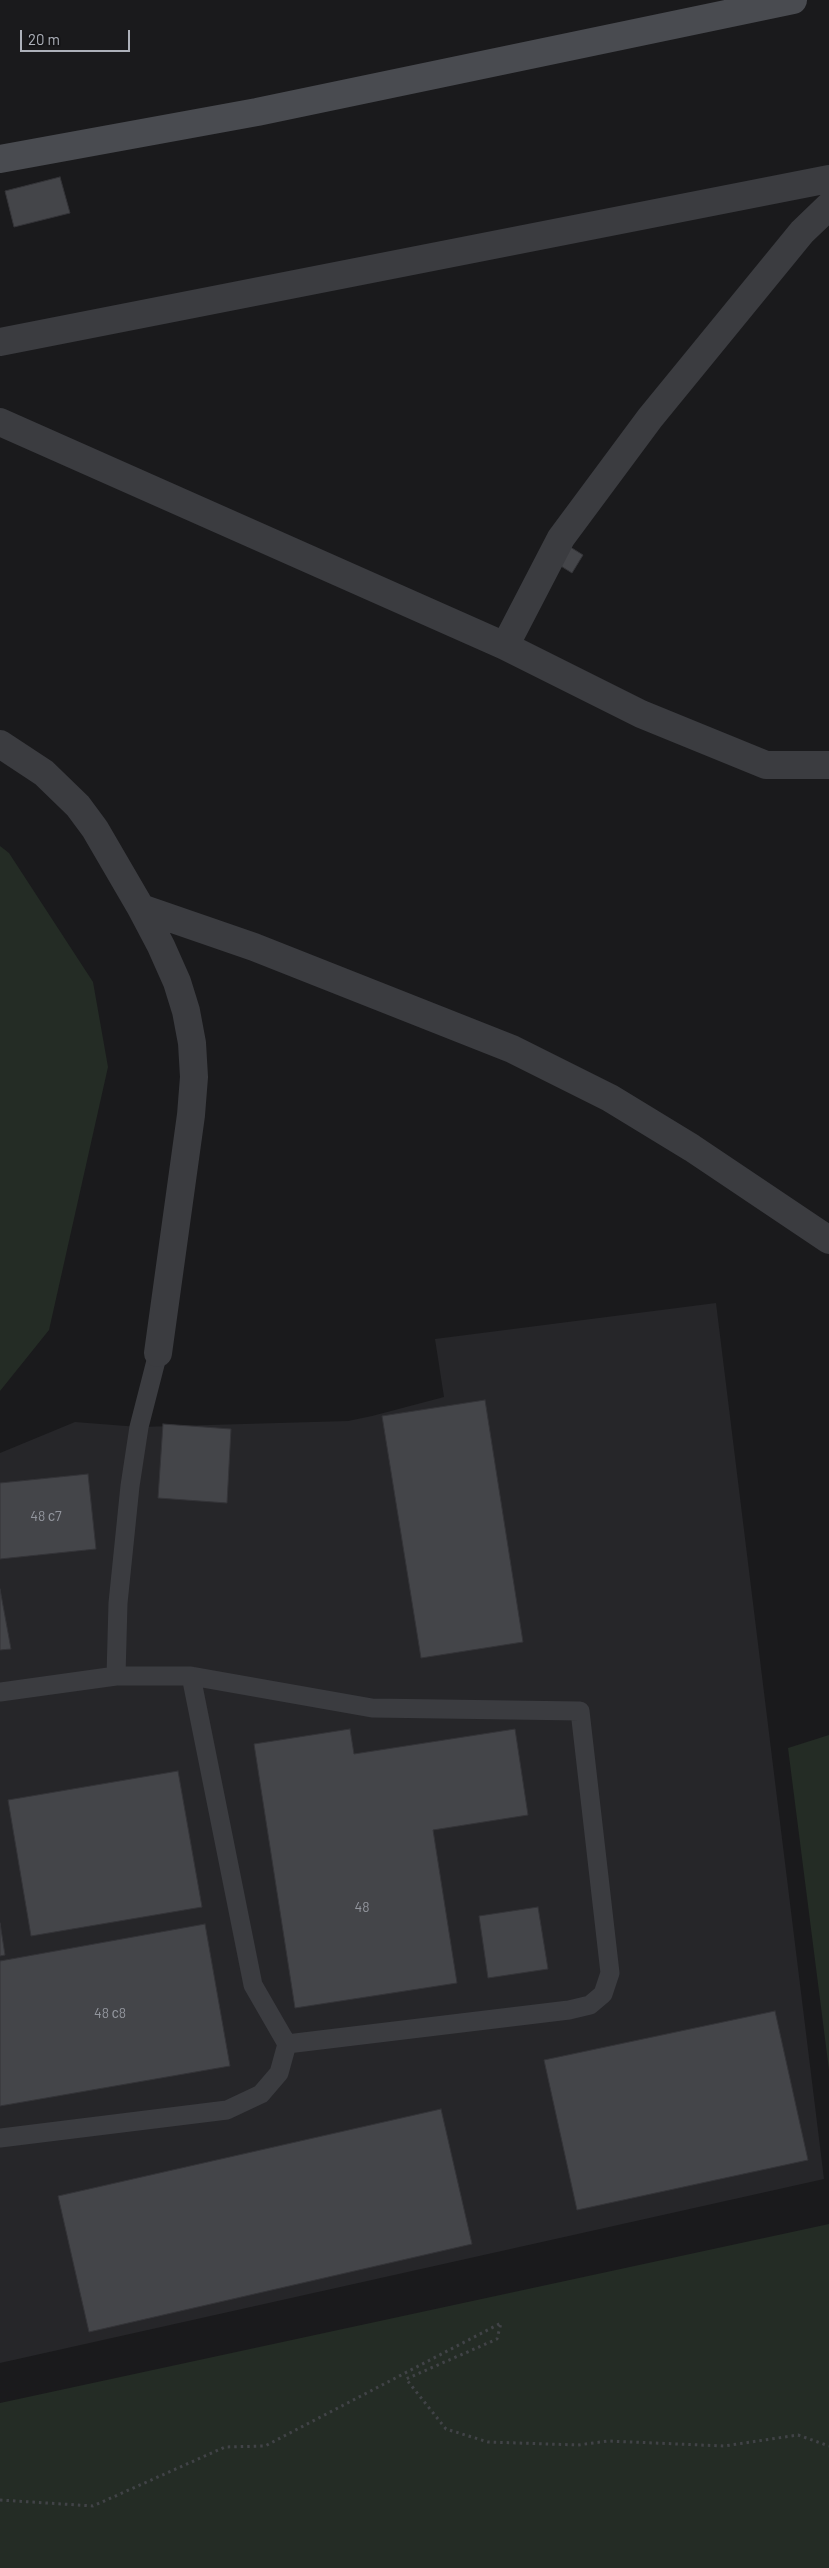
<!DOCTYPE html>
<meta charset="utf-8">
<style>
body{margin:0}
#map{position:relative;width:829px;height:2568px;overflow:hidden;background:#1a1a1c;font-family:Barlow,sans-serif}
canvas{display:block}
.scale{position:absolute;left:20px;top:30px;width:110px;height:22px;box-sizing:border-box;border:2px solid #adb1ba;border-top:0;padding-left:6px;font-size:15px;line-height:18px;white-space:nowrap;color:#adb1ba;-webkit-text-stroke:4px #151517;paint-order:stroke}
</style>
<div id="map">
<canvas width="829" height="2568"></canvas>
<div class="scale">20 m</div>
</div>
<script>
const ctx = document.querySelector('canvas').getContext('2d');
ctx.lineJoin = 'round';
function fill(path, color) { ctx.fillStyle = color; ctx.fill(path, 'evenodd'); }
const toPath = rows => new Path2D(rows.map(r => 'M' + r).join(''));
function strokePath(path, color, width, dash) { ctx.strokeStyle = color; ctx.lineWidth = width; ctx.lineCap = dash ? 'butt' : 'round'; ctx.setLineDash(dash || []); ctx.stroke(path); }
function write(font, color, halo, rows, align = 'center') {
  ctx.font = font + ' Barlow,sans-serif'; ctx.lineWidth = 5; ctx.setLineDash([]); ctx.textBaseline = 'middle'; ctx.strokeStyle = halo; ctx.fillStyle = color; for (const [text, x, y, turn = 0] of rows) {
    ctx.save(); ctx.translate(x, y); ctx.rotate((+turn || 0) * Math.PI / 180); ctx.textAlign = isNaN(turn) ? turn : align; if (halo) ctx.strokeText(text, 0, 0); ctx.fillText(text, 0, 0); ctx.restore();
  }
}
const built = toPath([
 [716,1303,824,2179,0,2363,0,1453,75,1422,139,1427,348,1421,372,1416,444,1397,435,1339]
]);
const green = toPath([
 [0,846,9,853,93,982,108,1067,49,1330,0,1391],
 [829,1735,829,2070,788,1748],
 [829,2224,829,2568,0,2568,0,2403]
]);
const building = toPath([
 [60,177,70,213,14,227,5,191,60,177],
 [567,545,583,555,572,573,556,563,567,545],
 [485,1400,523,1642,421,1658,382,1416,485,1400],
 [163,1424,231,1429,227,1503,158,1498,163,1424],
 [88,1474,96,1549,0,1559,0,1483,88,1474],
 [0,1589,11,1649,0,1650,0,1589],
 [350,1729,354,1754,515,1729,528,1815,433,1830,457,1983,295,2008,254,1744,350,1729],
 [178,1771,202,1907,31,1936,8,1800,178,1771],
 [538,1907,548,1969,488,1978,479,1916,538,1907],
 [0,1923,5,1955,0,1956,0,1923],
 [205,1924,230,2066,0,2106,0,1961,205,1924],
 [775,2011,808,2160,577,2210,544,2060,775,2011],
 [441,2109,472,2244,89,2332,58,2196,441,2109]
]);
const path = toPath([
 [0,2500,93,2506,225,2447,265,2446,501,2323,497,2339,406,2379,446,2429,488,2442,578,2445,608,2441,724,2446,798,2435,829,2446]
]);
const service = toPath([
 [158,1353,139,1427,130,1486,118,1603,116,1676,191,1676,253,1985,287,2044,569,2010,590,2005,603,1994,610,1973,580,1711,372,1708,191,1676],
 [0,1692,116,1676],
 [0,2138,227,2110,261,2094,279,2073,287,2044]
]);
const minor = toPath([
 [0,342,829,179],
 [0,422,505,646,641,714,766,765,829,765],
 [505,646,561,538,650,418,802,232,829,206],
 [0,744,44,773,78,806,95,829,141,908,161,946,177,982,186,1011,192,1043,194,1077,191,1115,158,1353],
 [141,908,254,947,512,1049,610,1098,692,1148,829,1240]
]);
const secondary = toPath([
 [0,159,257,112,793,0]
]);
const numberNames = [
 ["48 с7",46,1516],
 ["48",362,1907],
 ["48 с8",110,2013]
];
fill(built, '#262629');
fill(green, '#242c25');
fill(building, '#444549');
strokePath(building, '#343438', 1);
strokePath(path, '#414347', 3, [2.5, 4]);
strokePath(service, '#3b3c40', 19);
strokePath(minor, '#3b3c40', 28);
strokePath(secondary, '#494b50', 28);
write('14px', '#93969e', null, numberNames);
</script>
